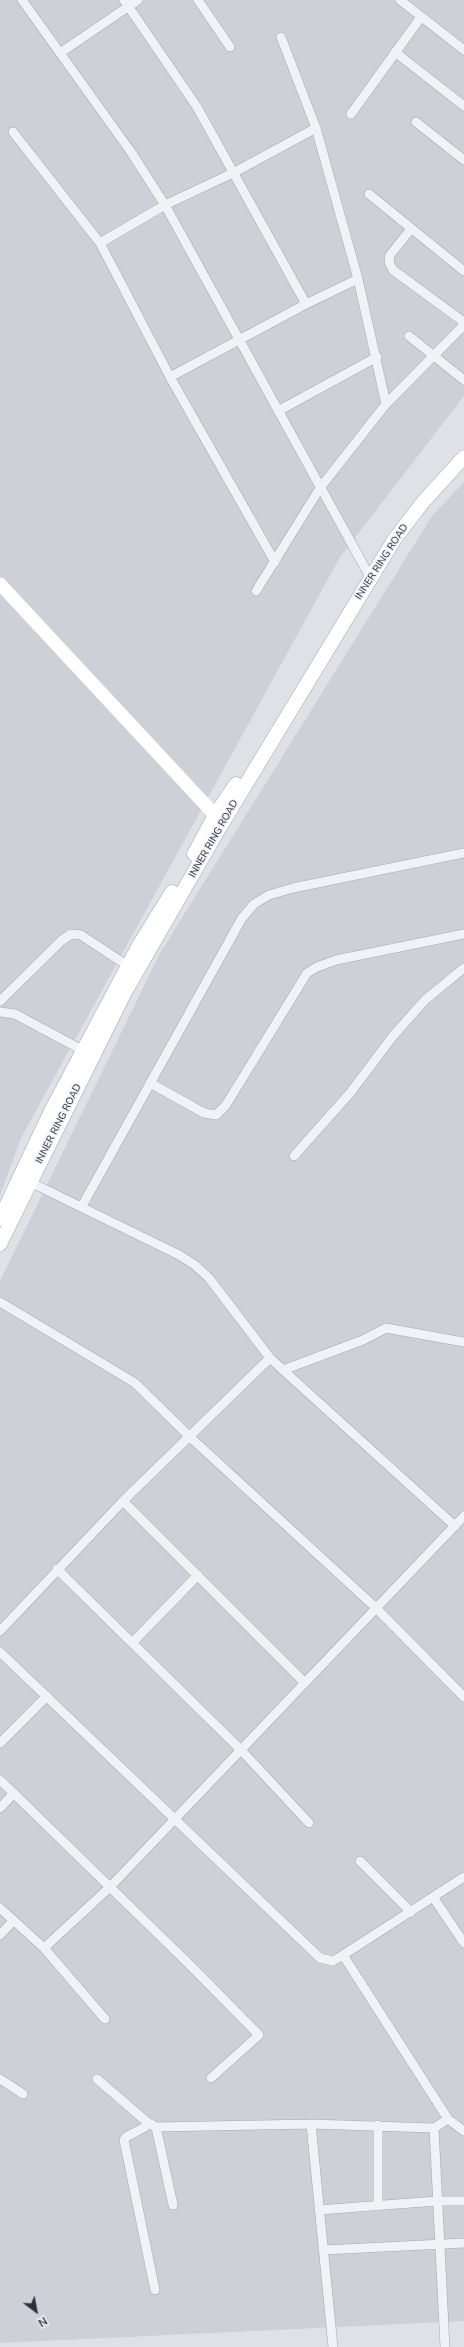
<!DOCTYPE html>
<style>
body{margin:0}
#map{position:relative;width:464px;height:2347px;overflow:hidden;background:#dfe1e6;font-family:"Nunito Sans",sans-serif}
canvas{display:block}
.north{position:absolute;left:16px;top:2291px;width:40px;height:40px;-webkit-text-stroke:3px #eef0f4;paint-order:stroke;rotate:148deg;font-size:11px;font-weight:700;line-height:16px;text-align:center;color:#2a2f3b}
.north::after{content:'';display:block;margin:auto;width:14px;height:18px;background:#2a2f3b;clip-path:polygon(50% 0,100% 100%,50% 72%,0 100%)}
</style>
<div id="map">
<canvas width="464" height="2347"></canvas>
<div class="north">N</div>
</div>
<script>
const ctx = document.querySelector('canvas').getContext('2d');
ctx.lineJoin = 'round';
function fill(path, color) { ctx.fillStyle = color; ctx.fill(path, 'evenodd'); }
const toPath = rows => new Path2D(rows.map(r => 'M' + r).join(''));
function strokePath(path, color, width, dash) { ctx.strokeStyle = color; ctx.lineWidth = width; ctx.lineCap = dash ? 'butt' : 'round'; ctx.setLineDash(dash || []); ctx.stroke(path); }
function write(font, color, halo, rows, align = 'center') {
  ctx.font = font + ' "Nunito Sans",sans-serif'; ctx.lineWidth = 3; ctx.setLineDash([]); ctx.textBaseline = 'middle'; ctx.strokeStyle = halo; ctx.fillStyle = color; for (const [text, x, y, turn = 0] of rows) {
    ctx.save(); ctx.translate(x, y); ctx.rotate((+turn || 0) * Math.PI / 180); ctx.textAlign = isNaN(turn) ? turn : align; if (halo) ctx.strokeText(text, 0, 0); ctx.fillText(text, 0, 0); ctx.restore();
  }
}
const built = toPath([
 [0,0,464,0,464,396,340,557,21,1138,0,1195],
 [464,482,464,2321,0,2343,0,1281,160,953,432,516]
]);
const street = toPath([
 [22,0,131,152,165,205,370,577],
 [124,0,197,107,306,304],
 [198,0,230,47],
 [400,0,464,50],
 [281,37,316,128,358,279,386,404],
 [395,52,464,106],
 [60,53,138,0],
 [351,114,421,17],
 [416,122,464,160],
 [13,132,100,243,170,377,275,562],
 [369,194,464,271],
 [411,229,390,255,389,262,393,270,464,322],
 [100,243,165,205,233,173,316,128],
 [409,336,464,380],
 [170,377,306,304,358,279],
 [278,411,377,357],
 [256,591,320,488,386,404,464,325],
 [0,1001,61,941,71,934,81,935,128,966],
 [0,1012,15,1014,84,1051],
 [150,1083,204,1113,216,1115,226,1105,307,973,317,967,336,960,464,934],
 [294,1156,350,1093,393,1036,425,1000,464,968],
 [30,1182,179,1255,195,1265,209,1278,270,1358,283,1370,455,1526],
 [82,1206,242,918,254,904,269,895,293,888,464,853],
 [0,1302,135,1383,190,1437,375,1607,464,1697],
 [283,1370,363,1340,386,1328,464,1342],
 [123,1501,305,1683],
 [57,1569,241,1750,309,1823],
 [0,1631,123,1501,270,1358],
 [132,1643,198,1575],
 [0,1652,320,1958,333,1961,343,1955,464,1877],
 [0,1743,47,1696],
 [0,1780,190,1965,259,2035,211,2078],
 [0,1808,14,1793],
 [360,1861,411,1912],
 [433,1897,464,1943],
 [0,1908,44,1948,105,2019],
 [0,1935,13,1921],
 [44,1948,110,1887,464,1516],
 [343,1955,448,2119,464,2131],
 [0,2079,23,2094],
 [97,2079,147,2122,156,2127,311,2124,434,2128,448,2119],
 [147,2122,145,2127,126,2137,124,2140,155,2290],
 [311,2124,333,2347],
 [378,2125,378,2206],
 [156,2127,173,2205],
 [434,2128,445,2347],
 [319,2210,437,2201,464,2201],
 [323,2250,464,2243]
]);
const secondary = toPath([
 [0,584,215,815,218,824]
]);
const primary = toPath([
 [194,854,215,815,236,784],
 [0,1219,51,1111,138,947,172,892],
 [0,1244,125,992,220,827,394,540,423,502,464,457]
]);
const streetNames = [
 ["INNER RING ROAD",382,562,-57],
 ["INNER RING ROAD",214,839,-60],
 ["INNER RING ROAD",59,1124,-63]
];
fill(built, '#cdd0d7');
strokePath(street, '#a5a8af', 10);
strokePath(primary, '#9fa5b1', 15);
strokePath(street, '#f1f2f5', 9);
strokePath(secondary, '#fff', 13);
strokePath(primary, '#fff', 14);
write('10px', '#2a2f3b', '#eef0f4', streetNames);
</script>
